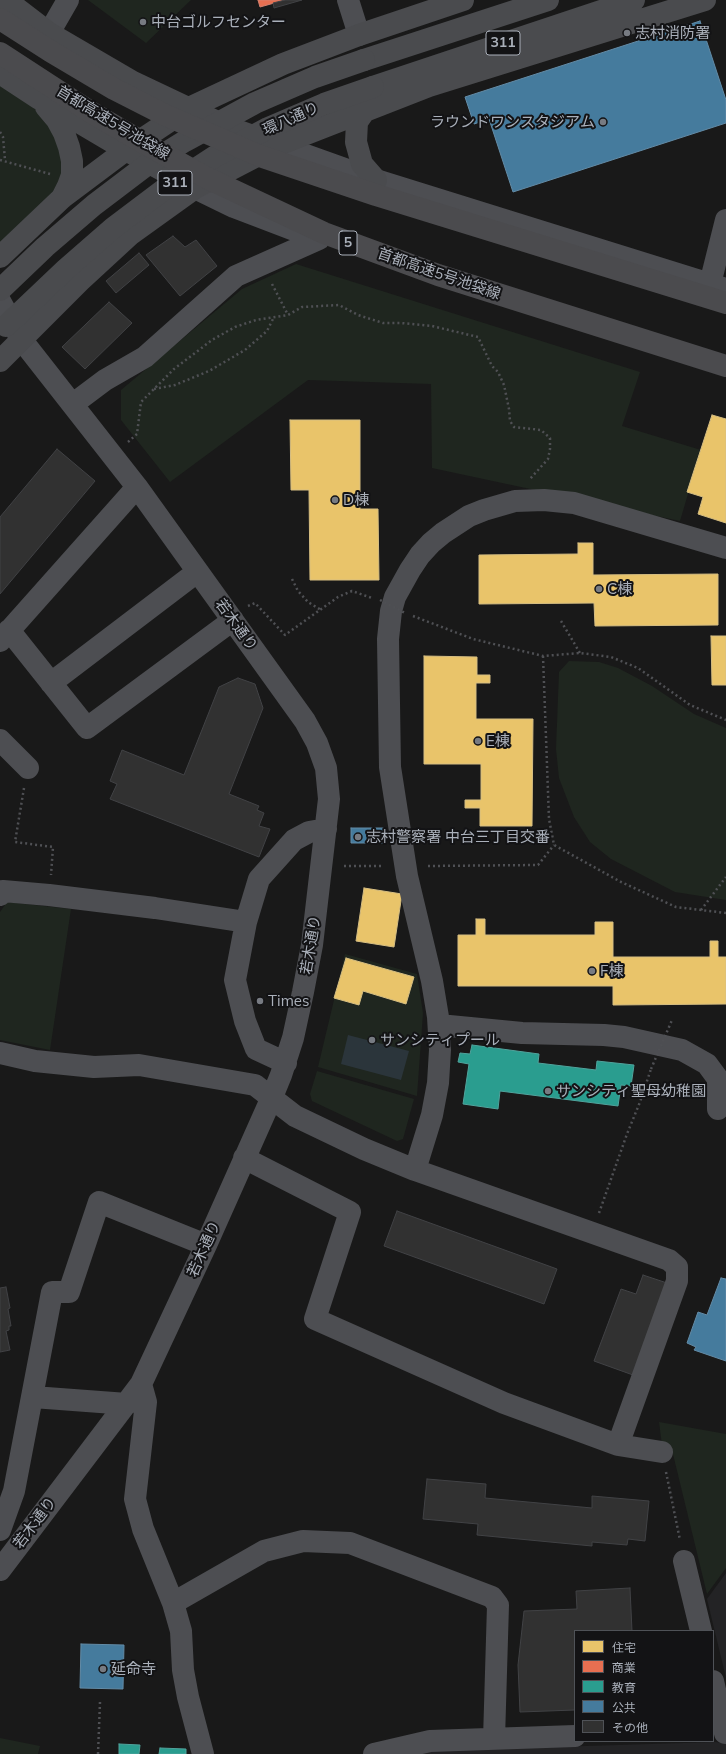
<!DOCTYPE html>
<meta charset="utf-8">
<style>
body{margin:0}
#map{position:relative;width:726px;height:1754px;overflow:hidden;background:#191919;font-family:Mulish,"Noto Sans JP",sans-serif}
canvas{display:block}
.legend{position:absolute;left:574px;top:1630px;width:140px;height:112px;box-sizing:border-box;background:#131315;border:1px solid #4f5257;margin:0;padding:5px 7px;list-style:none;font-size:12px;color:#aab0ba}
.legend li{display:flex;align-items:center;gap:8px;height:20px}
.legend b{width:20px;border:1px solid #4f5257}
</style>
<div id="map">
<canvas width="726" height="1754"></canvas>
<ul class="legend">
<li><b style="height:11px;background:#e9c46a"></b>住宅</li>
<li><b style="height:11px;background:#e76f51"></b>商業</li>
<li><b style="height:11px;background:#2a9d8f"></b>教育</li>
<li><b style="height:11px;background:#457b9d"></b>公共</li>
<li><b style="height:11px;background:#313131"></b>その他</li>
</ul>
</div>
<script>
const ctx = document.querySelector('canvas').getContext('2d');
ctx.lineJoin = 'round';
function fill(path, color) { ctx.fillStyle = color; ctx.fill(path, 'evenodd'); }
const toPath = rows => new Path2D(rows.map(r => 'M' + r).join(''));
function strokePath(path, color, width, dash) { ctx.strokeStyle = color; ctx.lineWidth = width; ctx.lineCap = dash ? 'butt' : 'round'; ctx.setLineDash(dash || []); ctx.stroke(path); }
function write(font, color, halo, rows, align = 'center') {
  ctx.font = font + ' Mulish,"Noto Sans JP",sans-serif'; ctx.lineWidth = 4; ctx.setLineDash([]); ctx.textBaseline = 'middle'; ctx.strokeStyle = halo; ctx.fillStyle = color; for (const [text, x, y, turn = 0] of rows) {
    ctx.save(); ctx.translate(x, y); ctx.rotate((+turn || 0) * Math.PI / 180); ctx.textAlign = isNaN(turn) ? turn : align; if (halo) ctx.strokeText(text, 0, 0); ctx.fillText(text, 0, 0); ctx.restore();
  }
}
const built = toPath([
 [726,1573,726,1678,707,1599],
 [716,1742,726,1744,726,1754,411,1754,423,1751]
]);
const green = toPath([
 [88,0,191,0,146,43],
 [0,82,36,105,63,139,63,183,0,243],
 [296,264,640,372,622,426,701,450,680,521,432,468,431,384,308,380,170,482,121,420,121,390,242,289],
 [569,661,599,662,618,668,652,686,694,714,726,728,726,900,675,892,611,859,590,842,574,817,559,778,556,749,559,672],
 [7,902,71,909,50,1050,0,1040,0,912],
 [345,954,417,974,423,1013,417,1096,318,1067],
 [317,1071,414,1099,403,1139,397,1141,312,1101,310,1094],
 [659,1422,726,1434,726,1568,707,1594,672,1450,662,1445],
 [0,1738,40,1746,38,1754,0,1754]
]);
const water = toPath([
 [348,1035,409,1051,401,1080,341,1064]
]);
const homes = toPath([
 [712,415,726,419,726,523,698,514,703,497,687,492,712,415],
 [290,420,360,420,360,509,378,509,379,580,310,580,309,490,291,490,290,420],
 [578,543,593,543,593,575,718,574,718,625,595,626,594,603,479,604,479,555,578,554,578,543],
 [711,636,726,636,726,685,712,685,711,636],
 [424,656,477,657,477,675,490,675,490,683,476,683,476,719,533,719,532,826,480,826,480,808,465,808,465,800,481,800,481,764,424,764,424,656],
 [364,888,402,894,394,947,356,941,364,888],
 [476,919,485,919,485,935,595,935,595,922,613,922,613,957,710,957,710,941,718,941,718,957,726,957,726,1004,613,1005,613,986,458,986,458,935,476,935,476,919],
 [346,958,414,977,406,1004,363,991,359,1005,334,998,346,958]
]);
const shops = toPath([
 [258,0,285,0,260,7,258,0]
]);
const schools = toPath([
 [472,1045,539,1054,538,1063,596,1070,597,1061,634,1065,631,1086,621,1085,618,1106,500,1091,498,1109,463,1104,469,1064,458,1062,460,1053,470,1054,472,1045],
 [119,1744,140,1745,139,1754,119,1754,119,1744],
 [160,1748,186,1749,186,1754,159,1754,160,1748]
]);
const public = toPath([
 [700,21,726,100,726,123,513,192,489,119,474,124,465,97,700,21],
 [351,828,384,828,384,843,351,843,351,828],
 [721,1278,726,1279,726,1361,694,1350,696,1347,687,1343,698,1312,707,1315,721,1278],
 [81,1644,124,1645,123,1689,80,1688,81,1644]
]);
const building = toPath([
 [285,0,302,0,274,8,273,3,285,0],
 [173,236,185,247,196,240,217,266,180,296,146,255,173,236],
 [139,253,149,265,116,293,106,281,139,253],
 [109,302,132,323,85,369,62,347,109,302],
 [57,449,95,481,0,594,0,517,57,449],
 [238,678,255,684,263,708,229,794,259,806,257,810,264,813,259,826,270,829,259,857,110,799,117,784,110,781,122,750,184,775,219,687,238,678],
 [397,1211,557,1269,544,1304,384,1246,397,1211],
 [643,1275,667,1283,633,1375,594,1361,621,1289,636,1294,643,1275],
 [6,1287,10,1308,8,1309,11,1326,9,1326,9,1330,6,1331,10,1350,0,1352,0,1288,6,1287],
 [427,1479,486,1484,485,1498,592,1508,592,1496,649,1501,645,1541,628,1539,627,1545,592,1542,592,1546,477,1535,478,1524,423,1519,427,1479],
 [630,1588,632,1631,575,1631,575,1710,520,1712,518,1665,524,1611,577,1609,576,1591,630,1588]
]);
const path = toPath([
 [0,132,3,137,5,160],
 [0,160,50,174],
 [272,284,288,315],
 [154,389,175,385,209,371,245,350,267,331,274,317],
 [128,442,137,434,141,402,174,369,212,340,235,327,256,320,288,315,302,307,339,305,358,315,383,323,401,323,432,326,478,337,492,366,498,372,504,385,509,409,510,421,514,427,541,430,550,438,550,449,548,459,530,479],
 [292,579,298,591,308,602,321,610],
 [248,606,255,603,285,635,338,597,352,591,372,598],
 [413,616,473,639,543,656,580,653,611,657,638,668,690,705,726,720],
 [561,621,580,653],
 [543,656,549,819,554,845,621,882,676,907,726,913],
 [24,788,15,842,53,847,51,875],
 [344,866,384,866],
 [428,866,538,865,554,845],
 [701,910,726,877],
 [599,1213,627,1134,640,1102,651,1069],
 [666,1472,680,1540],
 [98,1754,100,1702]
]);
const minor = toPath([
 [348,0,359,35],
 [49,33,68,0],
 [278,145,376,180,726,289],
 [195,188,234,207,310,236],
 [710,284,726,220],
 [0,301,21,339,137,487,305,721,317,743,326,768,329,799,312,945,303,992,293,1038,281,1075,272,1097,206,1245,141,1384,0,1570],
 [73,404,105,380,145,357,236,276,319,239],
 [9,630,87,728,233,620],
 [0,641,137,487],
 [51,683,197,572],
 [0,740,28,768],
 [0,895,3,891,49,895,155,908,246,922],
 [439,1025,522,1033,604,1035,624,1037,682,1050,707,1064,718,1079,718,1109],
 [0,1053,35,1061,94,1067,139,1065,255,1085,295,1116,364,1149,415,1170,669,1260,677,1267,677,1281,618,1445],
 [286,1063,256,1049,245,1021,235,980,246,922,259,879,294,840,309,832,326,829],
 [244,1158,350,1212,315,1319,504,1403,618,1445,662,1452],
 [415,1170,432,1115,438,1083,440,1050,438,1017,432,981,407,876,390,767,388,639,391,611,395,597,410,570,420,555,431,543,443,533,469,516,484,510,515,501,544,500,574,503,726,548],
 [141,1384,146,1402,135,1499,143,1529,173,1603,181,1631,183,1670,188,1697,203,1754],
 [33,1397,127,1404],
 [0,1530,14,1491,52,1292,69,1292,99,1202,206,1245],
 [684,1561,701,1631],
 [173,1603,264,1551,303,1541,350,1543,492,1597,498,1605,494,1739],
 [713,1681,725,1733],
 [374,1754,430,1741,575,1736]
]);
const major = toPath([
 [6,0,49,33,133,82,228,127,267,141],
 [364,60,548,0],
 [0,73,38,98,126,150,195,188],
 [373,87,634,0],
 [46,107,57,120,64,133,69,147,72,161,72,175,68,186,62,198],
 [366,109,357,122,356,142,362,164,376,180],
 [0,257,62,198,126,150,189,108,283,64,359,35,463,0],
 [0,361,80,281,131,234,195,188,278,145,429,86,705,0]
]);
const pathBridge = toPath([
 [380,600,405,613],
 [651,1069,672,1020]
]);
const majorBridge = toPath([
 [0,290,45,247,94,205,148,164,185,141,255,103,315,77,364,60],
 [6,326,66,269,113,228,162,191,214,157,268,128,324,104,373,87]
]);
const highwayBridge = toPath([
 [0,19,50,51,114,89,165,115,260,156,376,195,726,303],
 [0,53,89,111,144,143,207,178,324,233,438,275,726,366]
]);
const markers = [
 [143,22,4,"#777b82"],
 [627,33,4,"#777b82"],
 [603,122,4,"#777b82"],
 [335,500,4,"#777b82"],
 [599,589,4,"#777b82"],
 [478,741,4,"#777b82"],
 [358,837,4,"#777b82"],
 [592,971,4,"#777b82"],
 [260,1001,4,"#777b82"],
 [372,1040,4,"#777b82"],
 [548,1091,4,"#777b82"],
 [103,1669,4,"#777b82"]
];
const shields = [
 [503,43,34],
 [175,183,34],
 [348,243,18]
];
const shieldNames = [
 ["311",503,43],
 ["311",175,183],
 ["5",348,243]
];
const poiNames = [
 ["中台ゴルフセンター",151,22],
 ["志村消防署",635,33],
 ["ラウンドワンスタジアム",595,122,"right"],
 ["D棟",343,500],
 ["C棟",607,589],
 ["E棟",486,741],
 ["志村警察署 中台三丁目交番",366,837],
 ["F棟",600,971],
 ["Times",268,1001],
 ["サンシティプール",380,1040],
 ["サンシティ聖母幼稚園",556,1091],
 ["延命寺",111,1669]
];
const streetNames = [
 ["環八通り",291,119,-24],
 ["首都高速5号池袋線",113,123,31],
 ["首都高速5号池袋線",439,274,19],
 ["若木通り",236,625,54],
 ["若木通り",311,945,-81],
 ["若木通り",204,1249,-66],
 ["若木通り",35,1523,-53]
];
fill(built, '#232325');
fill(green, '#1f261f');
fill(water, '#2b353b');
fill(homes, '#e9c46a');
strokePath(homes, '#d6be82', 1);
fill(shops, '#e76f51');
strokePath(shops, '#d58270', 1);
fill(schools, '#2a9d8f');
strokePath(schools, '#50a39c', 1);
fill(public, '#457b9d');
strokePath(public, '#638ba6', 1);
fill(building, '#313131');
strokePath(building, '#414245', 1);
strokePath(path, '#4f5054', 2.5, [2, 3]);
strokePath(minor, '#4d4e52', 22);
strokePath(major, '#4a4b4e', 22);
strokePath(pathBridge, '#4f5054', 2.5, [2, 3]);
strokePath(majorBridge, '#4a4b4e', 22);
strokePath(highwayBridge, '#4b4b4e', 22);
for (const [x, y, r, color] of markers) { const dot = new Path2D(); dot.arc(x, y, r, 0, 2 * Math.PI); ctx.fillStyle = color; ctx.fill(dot); strokePath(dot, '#131315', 1.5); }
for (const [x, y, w] of shields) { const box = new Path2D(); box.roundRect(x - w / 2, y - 12, w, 24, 3); ctx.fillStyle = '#131315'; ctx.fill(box); strokePath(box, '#aab0ba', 1); }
write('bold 14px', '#aab0ba', null, shieldNames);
write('15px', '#aab0ba', '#131315', poiNames, 'left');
write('15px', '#aab0ba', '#131315', streetNames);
</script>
